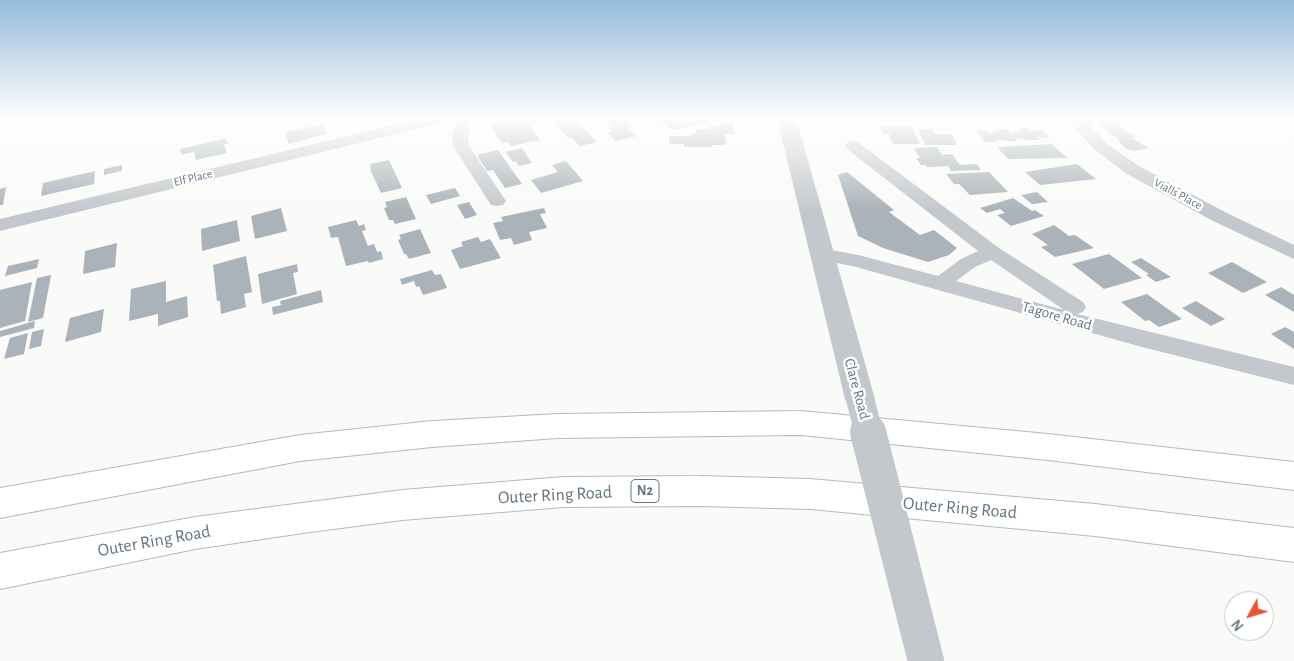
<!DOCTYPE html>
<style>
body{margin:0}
#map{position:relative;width:1294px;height:661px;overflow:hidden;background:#fafaf8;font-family:"Alegreya Sans",sans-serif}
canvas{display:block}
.north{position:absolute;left:1224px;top:591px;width:50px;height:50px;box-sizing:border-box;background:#fff;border:1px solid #c1c8cd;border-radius:50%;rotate:231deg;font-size:14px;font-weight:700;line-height:20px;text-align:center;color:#657683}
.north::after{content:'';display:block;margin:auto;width:18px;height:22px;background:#e4572e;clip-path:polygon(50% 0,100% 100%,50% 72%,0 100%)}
</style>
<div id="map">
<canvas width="1294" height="661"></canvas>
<div class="north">N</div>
</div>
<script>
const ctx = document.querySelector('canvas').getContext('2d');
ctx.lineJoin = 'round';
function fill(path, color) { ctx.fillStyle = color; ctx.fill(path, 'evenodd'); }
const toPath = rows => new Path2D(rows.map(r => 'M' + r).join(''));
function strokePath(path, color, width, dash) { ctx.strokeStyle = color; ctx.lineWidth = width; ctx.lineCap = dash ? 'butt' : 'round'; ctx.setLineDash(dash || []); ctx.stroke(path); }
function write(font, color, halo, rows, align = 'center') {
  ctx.font = font + ' "Alegreya Sans",sans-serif'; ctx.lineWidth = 5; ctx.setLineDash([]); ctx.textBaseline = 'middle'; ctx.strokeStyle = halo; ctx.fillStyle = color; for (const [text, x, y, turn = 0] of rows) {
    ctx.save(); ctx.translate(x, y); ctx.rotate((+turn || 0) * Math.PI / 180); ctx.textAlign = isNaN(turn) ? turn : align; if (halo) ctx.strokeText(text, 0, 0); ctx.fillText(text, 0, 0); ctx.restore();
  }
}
const building = toPath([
 [513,118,517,124,527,122,540,140,511,146,508,142,502,143,489,123],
 [551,118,574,118,597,142,580,146,571,137,568,138],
 [599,118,625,118,633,126,628,127,637,136,616,141,607,133,612,132,608,128,613,126,607,120,602,121],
 [652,118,719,118,719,119,673,130],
 [1092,118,1111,118,1123,126,1119,127,1136,137,1132,138,1149,148,1134,151,1127,149,1119,143,1121,143,1117,139,1120,139,1107,132,1109,132,1104,129,1108,128,1102,126],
 [719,123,733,123,735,134,725,134,726,145,712,145,712,147,684,147,684,144,669,144,669,136,691,136,691,134,696,134,696,129,710,129,709,125,719,126],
 [323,124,326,134,289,144,285,132],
 [879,125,911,126,920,144,893,144,889,134,883,134],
 [1028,128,1031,131,1042,130,1050,138,1037,137,1040,140,1029,140,1015,138,1018,141,1007,141,995,139,997,142,985,142,975,130,987,130,991,134,993,134,991,132,999,131,996,129,1007,129,1011,133,1014,133,1011,131,1020,131,1018,129],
 [918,129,932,129,936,134,952,134,957,145,925,145],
 [226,138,228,144,224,144,227,153,196,160,194,152,181,155,180,149],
 [1052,144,1067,158,1008,159,997,147],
 [937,147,942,155,952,154,960,165,977,164,981,170,951,171,948,166,927,167,926,165,921,165,916,158,920,158,914,148],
 [522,148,532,163,519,166,516,161,513,162,506,152],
 [498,150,522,184,505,188,493,170,487,171,477,155],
 [389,160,402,188,381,193,370,169,371,169,370,164],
 [566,161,583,181,541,193,531,180,558,172,552,165],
 [1077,164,1096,179,1040,185,1025,172],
 [122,165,122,171,104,175,104,169],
 [95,171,94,184,41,196,43,183],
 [847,172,894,210,889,212,920,235,934,230,957,248,949,255,928,262,883,248,858,236,838,175],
 [989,172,1008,192,970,195,959,184,954,184,946,174],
 [6,187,3,205,0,205,0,189],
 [455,188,460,196,431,204,426,195],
 [1037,192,1048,202,1032,204,1021,195],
 [406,197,416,219,395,224,393,220,389,220,384,208,387,207,385,202],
 [1013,198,1032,211,1035,210,1044,216,1011,226,997,215,1005,213,1000,209,987,213,980,208],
 [469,202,477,215,465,219,457,205],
 [281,208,287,231,255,239,251,216],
 [544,208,546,213,540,214,547,228,529,232,532,240,514,245,511,238,500,240,493,223,503,221,501,217],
 [237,220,240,241,202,251,201,229],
 [356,220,359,226,364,224,366,230,362,231,368,246,374,244,377,252,381,251,383,259,369,263,368,261,346,266,338,237,331,238,328,227],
 [1054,225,1069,236,1075,235,1094,248,1055,257,1041,247,1048,245,1032,234],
 [420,229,431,253,409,259,406,254,404,254,398,240,401,239,399,235],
 [478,237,481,242,490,239,501,258,460,269,451,250,463,246,461,242],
 [117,243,115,267,83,274,85,251],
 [1109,254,1142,278,1104,289,1072,264],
 [246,256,252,292,244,294,246,307,221,314,220,301,217,301,213,265],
 [1141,258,1171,277,1156,282,1146,275,1149,274,1131,262],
 [39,259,37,268,5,276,8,266],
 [1232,262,1267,282,1243,293,1208,273],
 [297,264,298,272,293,273,297,294,262,304,258,274],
 [432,270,435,275,441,274,447,288,423,295,419,286,416,287,414,281,402,285,400,279],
 [51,275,43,318,28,322,37,278],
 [166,281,166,302,187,296,188,317,158,326,158,314,129,321,131,289],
 [32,282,25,321,0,328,0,290],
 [1281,287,1294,295,1294,312,1265,295],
 [321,290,323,302,273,315,272,307,281,305,280,301],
 [1147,294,1182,319,1159,327,1149,320,1145,321,1121,302],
 [1196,301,1225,319,1211,326,1182,308],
 [104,309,101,332,65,342,70,318],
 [35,321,34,328,0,337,0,331],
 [1285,327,1294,332,1294,349,1271,334],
 [44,329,41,346,29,349,32,332],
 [28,333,24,354,4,359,10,338]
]);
const minor = toPath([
 [423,118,452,118,449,121,0,231,0,219,423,118],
 [456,118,472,118,468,136,469,146,506,201,503,205,497,206,491,205,453,146,452,136,456,118],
 [1066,118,1083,118,1107,144,1139,166,1227,213,1294,245,1294,259,1213,221,1127,174,1095,150,1066,118],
 [853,141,859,143,999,248,1083,302,1086,307,1083,312,1077,314,1294,367,1294,385,1142,347,856,267,814,258,811,254,814,250,821,248,858,255,938,276,961,259,978,251,847,149,845,146,847,143,853,141],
 [991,260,1064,310,956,281,975,267,991,260]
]);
const tertiary = toPath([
 [777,118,796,118,875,399,871,407,860,411,849,407,845,399,777,118]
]);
const motorway = toPath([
 [801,411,1048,434,1294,462,1294,490,1048,460,801,435,558,438,432,447,300,461,0,518,0,488,300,435,432,421,558,414,801,411],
 [700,476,810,479,1095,504,1294,528,1294,562,1095,536,810,509,700,506,564,507,402,520,303,533,195,549,0,589,0,553,195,517,402,490,564,477,700,476]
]);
const tertiaryBridgeFar1 = toPath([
 [860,399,869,433]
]);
const tertiaryBridge = toPath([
 [868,432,926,661]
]);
const farStreetnames = [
 ["Elf Place",193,178,-13],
 ["Vialls Place",1178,194,28]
];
const shields = [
 [645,491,28]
];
const shieldNames = [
 ["N2",645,491]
];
const streetNames = [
 ["Tagore Road",1057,316,16],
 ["Clare Road",857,389,75]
];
const nearStreetnames = [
 ["Outer Ring Road",555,495,-3],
 ["Outer Ring Road",960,508,5],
 ["Outer Ring Road",154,541,-10]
];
fill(building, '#aab3b9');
strokePath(motorway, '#b4b9bd', 2);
fill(minor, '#c3c8cc');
fill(tertiary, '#c3c8cc');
fill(motorway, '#fff');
strokePath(tertiaryBridgeFar1, '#c3c8cc', 28);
strokePath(tertiaryBridge, '#c3c8cc', 36);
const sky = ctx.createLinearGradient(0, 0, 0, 211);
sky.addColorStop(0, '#96bcdc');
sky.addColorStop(0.56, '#fdfdfc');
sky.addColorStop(1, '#fdfdfc00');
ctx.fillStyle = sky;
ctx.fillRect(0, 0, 1294, 211);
write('12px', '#657683', '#fff', farStreetnames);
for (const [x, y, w] of shields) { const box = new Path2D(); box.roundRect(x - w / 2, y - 11.5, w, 23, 4); ctx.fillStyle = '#fff'; ctx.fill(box); strokePath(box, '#657683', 1); }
write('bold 14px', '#657683', null, shieldNames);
write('15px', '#657683', '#fff', streetNames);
write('18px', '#657683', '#fff', nearStreetnames);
</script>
